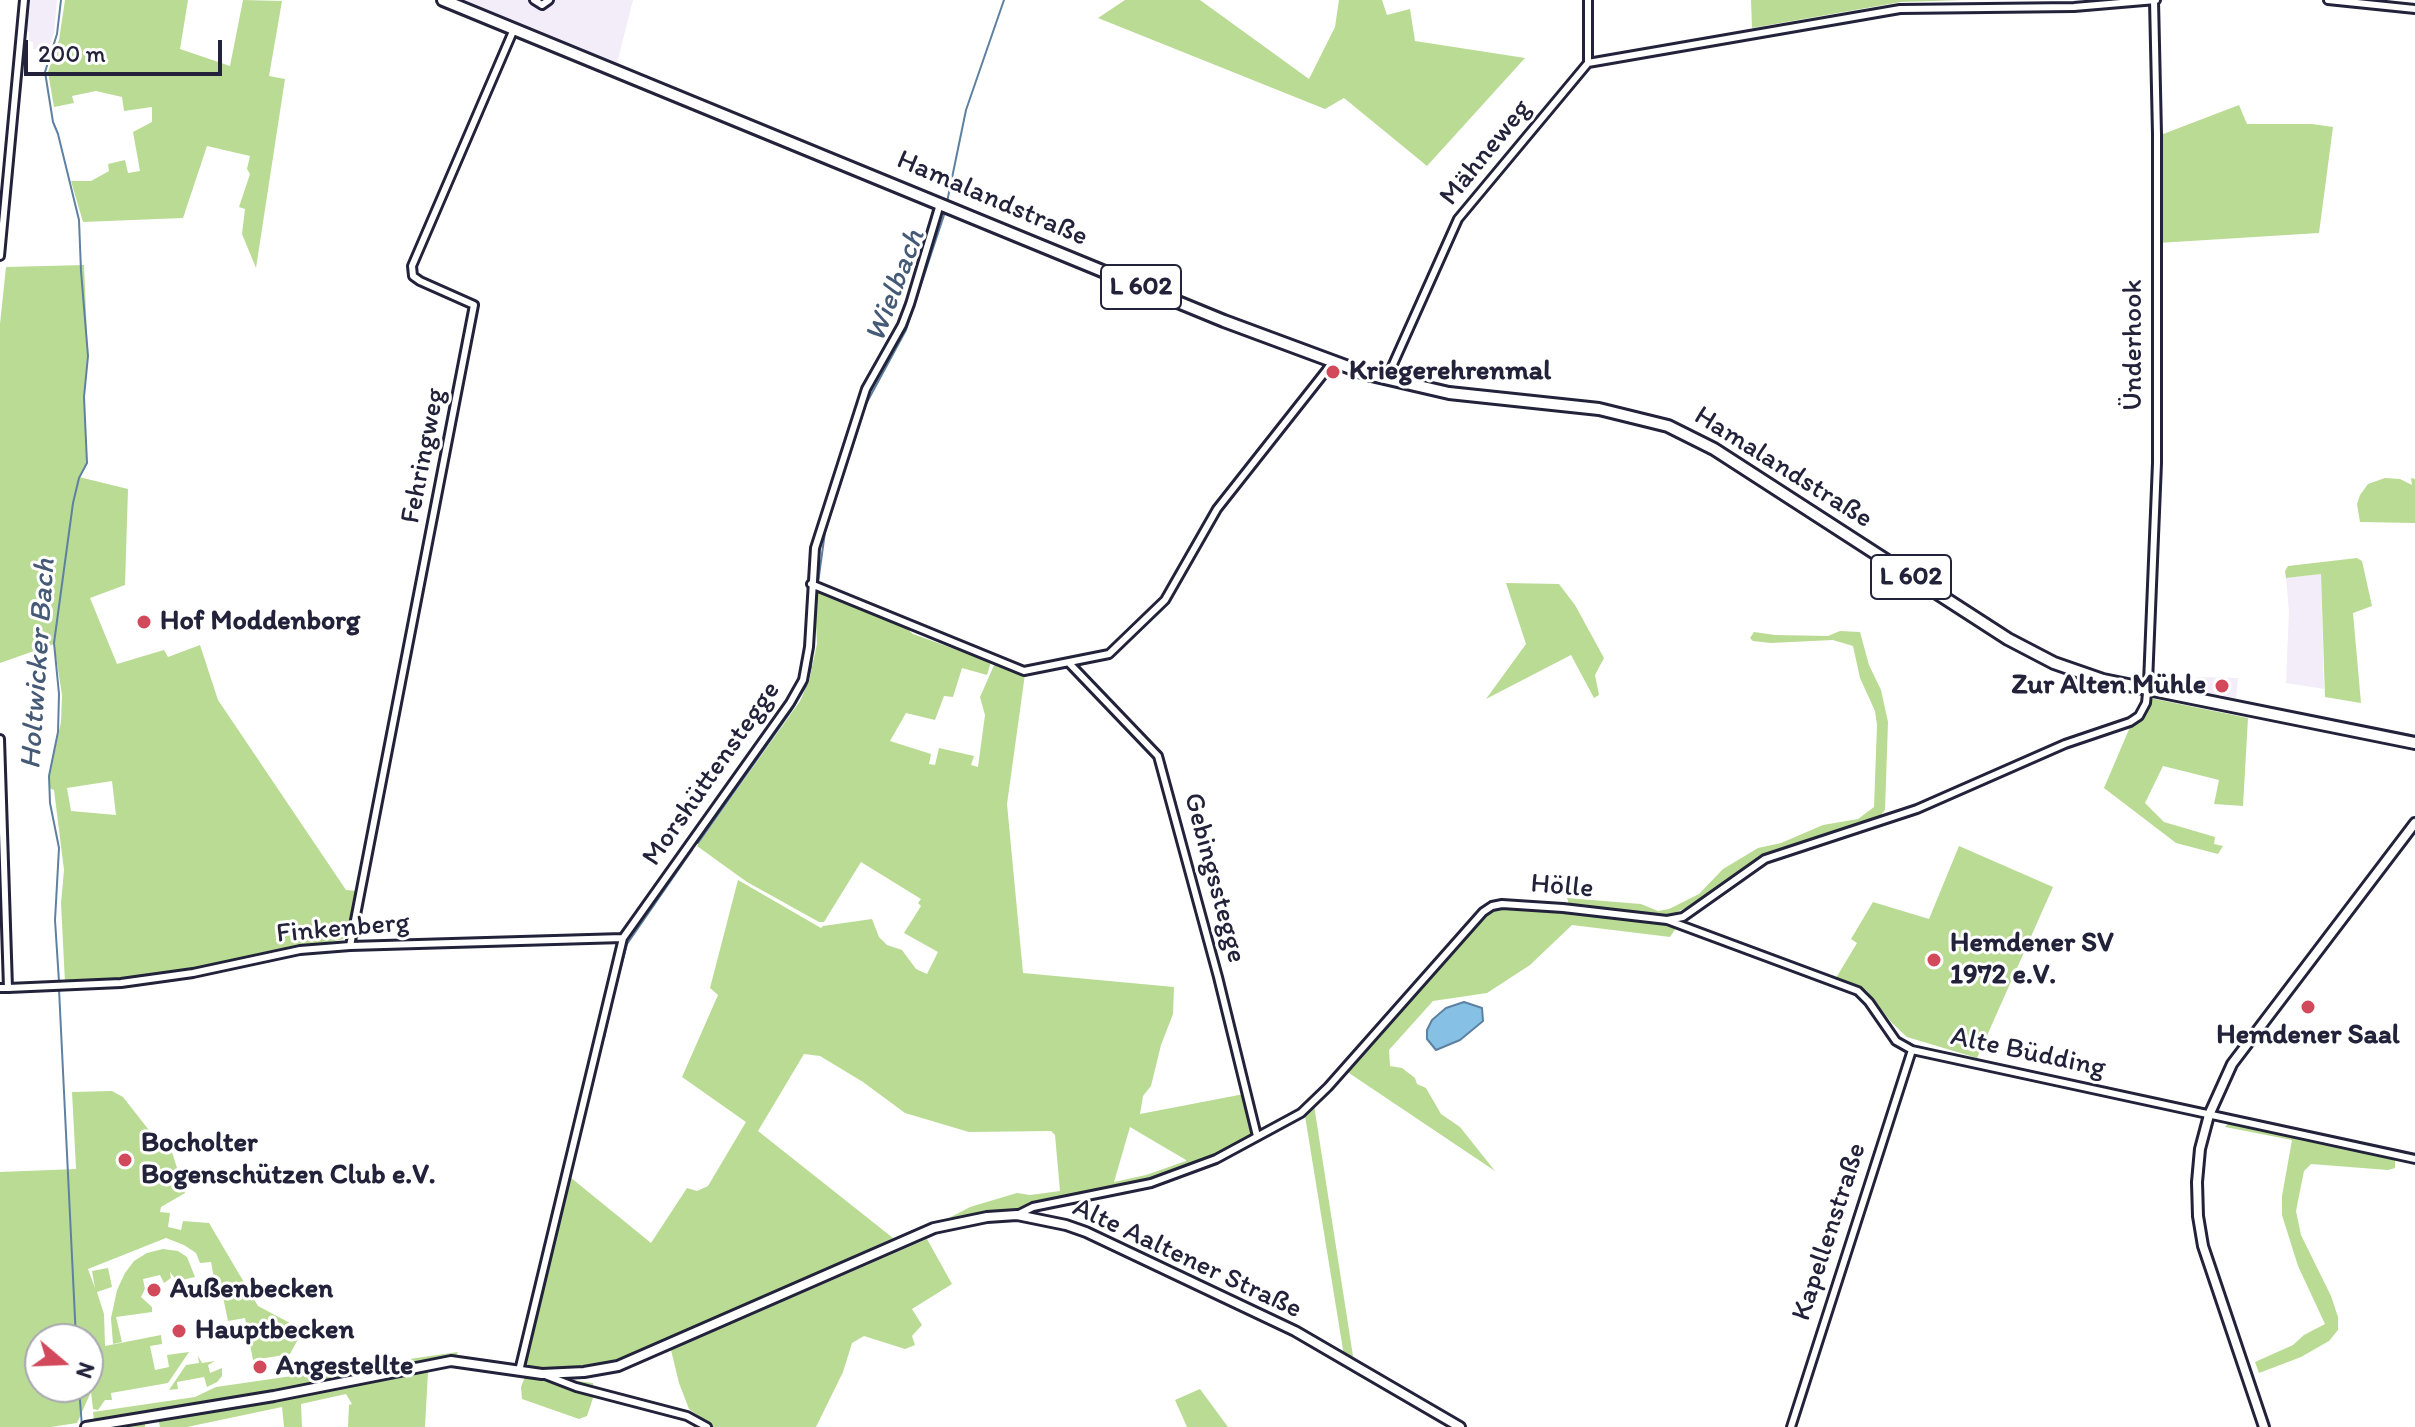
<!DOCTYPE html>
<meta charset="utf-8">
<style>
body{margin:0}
#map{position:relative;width:2415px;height:1427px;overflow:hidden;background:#fff;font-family:Itim,sans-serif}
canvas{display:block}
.north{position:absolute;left:24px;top:1323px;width:80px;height:80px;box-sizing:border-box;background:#fff;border:2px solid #a7a7b1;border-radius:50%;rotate:109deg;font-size:22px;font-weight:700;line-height:32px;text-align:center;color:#22223b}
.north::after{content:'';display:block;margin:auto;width:28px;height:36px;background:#d1495b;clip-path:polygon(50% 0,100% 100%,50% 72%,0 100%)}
.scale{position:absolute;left:24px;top:40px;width:198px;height:36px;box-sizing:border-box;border:4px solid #22223b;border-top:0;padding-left:10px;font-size:24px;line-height:28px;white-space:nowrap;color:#22223b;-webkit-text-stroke:6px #fff;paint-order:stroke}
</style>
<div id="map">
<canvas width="2415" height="1427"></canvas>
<div class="north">N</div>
<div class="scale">200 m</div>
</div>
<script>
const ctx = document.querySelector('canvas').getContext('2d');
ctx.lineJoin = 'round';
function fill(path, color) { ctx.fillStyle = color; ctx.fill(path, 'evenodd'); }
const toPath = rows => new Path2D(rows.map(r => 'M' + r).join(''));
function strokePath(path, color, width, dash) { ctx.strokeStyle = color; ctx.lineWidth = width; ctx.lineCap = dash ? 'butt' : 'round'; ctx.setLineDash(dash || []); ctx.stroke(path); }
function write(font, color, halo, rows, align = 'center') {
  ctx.font = font + ' Itim,sans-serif'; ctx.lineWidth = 6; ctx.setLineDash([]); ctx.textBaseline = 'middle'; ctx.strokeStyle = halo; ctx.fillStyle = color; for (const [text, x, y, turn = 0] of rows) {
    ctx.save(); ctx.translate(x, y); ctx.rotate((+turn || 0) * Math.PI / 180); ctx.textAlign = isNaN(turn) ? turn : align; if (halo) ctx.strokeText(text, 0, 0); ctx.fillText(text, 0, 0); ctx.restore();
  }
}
const built = toPath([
 [27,0,57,0,54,33,48,50,33,49,33,42,29,41,29,32,24,31],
 [461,0,633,0,617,63],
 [2321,574,2324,689,2286,683,2289,611,2286,578],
 [2197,677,2238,678,2236,698,2196,691]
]);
const green = toPath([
 [65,0,188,0,180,49,230,66,243,0,282,1,269,76,285,79,256,268,242,234,245,209,239,207,250,174,247,169,250,156,207,146,183,218,83,222,71,181,91,181,109,171,108,164,125,160,128,173,140,171,133,132,152,122,152,107,124,111,122,97,96,91,72,96,74,103,54,107,48,72,59,40],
 [1125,0,1200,0,1309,79,1335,27,1339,0,1382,0,1387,15,1410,9,1415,41,1525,58,1427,166,1344,98,1325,109,1098,18],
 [1751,0,1963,0,1901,2,1752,28],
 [2239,105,2247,124,2312,124,2333,127,2319,233,2158,243,2158,136],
 [84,265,88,357,84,397,87,463,79,477,128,489,125,585,90,598,117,664,164,650,168,657,200,645,218,700,346,890,357,891,349,934,344,939,198,968,121,979,65,983,61,903,64,870,54,790,49,788,49,776,61,722,62,695,54,644,0,663,0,324,6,267],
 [112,781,116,815,71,811,67,788],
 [2385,478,2400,479,2412,485,2411,478,2415,479,2415,523,2360,522,2357,504,2360,495,2368,484],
 [2357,558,2362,561,2372,606,2353,613,2361,703,2325,697,2321,574,2286,578,2285,571,2288,566],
 [1506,583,1559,584,1575,605,1604,658,1595,675,1599,695,1594,698,1571,655,1486,699,1526,644],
 [818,592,831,595,906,628,913,634,991,662,987,675,962,668,953,697,944,696,935,720,906,713,890,741,931,754,929,764,935,765,939,748,974,756,971,765,978,767,985,715,980,697,995,663,1025,674,1007,804,1023,973,1174,987,1173,1014,1161,1045,1151,1086,1143,1096,1140,1114,1244,1094,1251,1134,1215,1155,1150,1181,1032,1204,1016,1213,987,1213,945,1220,970,1207,1017,1193,1030,1195,1060,1191,1055,1135,1051,1131,969,1132,905,1113,863,1082,820,1056,804,1054,758,1131,893,1238,639,1352,602,1364,560,1370,530,1367,525,1362,570,1177,651,1243,687,1188,697,1191,708,1186,746,1122,682,1077,718,995,710,988,738,880,821,928,823,926,872,919,879,937,887,945,902,950,916,969,927,974,938,952,904,933,921,906,918,903,921,899,861,862,824,922,819,922,747,882,697,846,800,701,809,681,817,644,815,601],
 [1130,1127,1186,1160,1186,1161,1146,1175,1114,1182],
 [1840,631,1860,632,1869,665,1881,690,1888,722,1885,810,1878,818,1764,856,1739,872,1705,899,1666,917,1569,904,1567,898,1641,904,1658,911,1669,909,1699,894,1723,869,1758,848,1781,843,1823,825,1858,819,1874,807,1877,725,1875,711,1860,678,1853,646,1833,640,1771,643,1753,641,1750,638,1754,632,1775,635,1828,636],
 [2150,698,2248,718,2243,806,2214,804,2219,780,2163,766,2145,803,2164,822,2215,837,2214,844,2223,846,2218,854,2176,843,2104,788,2130,727,2141,721,2145,715],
 [1959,846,2053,887,1977,1058,1907,1037,1892,1023,1866,990,1836,978,1857,943,1851,939,1873,902,1929,919],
 [1502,906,1664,923,1676,928,1670,937,1572,925,1530,965,1487,993,1433,1001,1389,1050,1390,1066,1402,1068,1415,1078,1417,1084,1426,1088,1441,1114,1460,1127,1495,1171,1346,1071,1484,915],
 [112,1091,123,1097,152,1134,171,1149,185,1193,161,1207,160,1212,170,1213,168,1227,181,1230,183,1221,209,1223,258,1306,303,1330,290,1354,253,1360,245,1318,228,1321,222,1292,211,1293,208,1279,214,1278,211,1262,200,1263,196,1253,184,1245,166,1238,88,1269,95,1288,92,1271,108,1268,112,1287,97,1292,104,1314,105,1346,161,1335,162,1344,150,1346,155,1370,169,1367,167,1355,189,1352,168,1383,111,1393,112,1400,105,1400,98,1410,93,1409,91,1392,77,1423,51,1427,0,1427,0,1172,76,1169,72,1092],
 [40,1339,88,1339,88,1387,40,1387],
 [1314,1105,1353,1356,1350,1359,1344,1356,1305,1116],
 [2230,1121,2395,1158,2395,1168,2388,1170,2311,1164,2304,1171,2296,1211,2301,1235,2331,1296,2338,1317,2338,1330,2329,1341,2301,1357,2259,1373,2255,1362,2293,1345,2304,1335,2325,1324,2298,1266,2282,1215,2282,1196,2292,1140,2225,1127],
 [927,1239,952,1284,912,1309,922,1325,912,1336,915,1345,905,1349,864,1336,852,1343,843,1372,816,1427,714,1427,689,1409,679,1383,671,1350],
 [163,1249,178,1251,187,1257,195,1277,177,1281,170,1272,171,1278,164,1283,160,1275,143,1279,145,1289,141,1297,152,1307,152,1312,116,1317,122,1342,113,1344,111,1318,117,1290,125,1273,134,1261,147,1253],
 [458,1352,450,1366,428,1372,425,1427,348,1427,349,1405,352,1404,346,1394,301,1404,302,1427,284,1427,282,1407,187,1427,160,1427,158,1419,145,1421,145,1427,95,1427,93,1412,195,1397,216,1387],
 [198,1356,202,1363,215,1361,208,1365,210,1373,222,1368,222,1376,217,1382,207,1387,204,1377,177,1382,178,1389,169,1390,186,1365,199,1363],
 [526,1374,593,1383,594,1395,587,1416,579,1419,522,1399,521,1387],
 [1200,1389,1228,1427,1187,1427,1175,1400]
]);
const water = toPath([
 [1464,1002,1482,1008,1483,1021,1460,1040,1436,1050,1427,1039,1427,1030,1432,1020,1446,1008,1464,1002]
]);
const stream = toPath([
 [947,202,966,110,1004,0],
 [818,583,825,532,866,404,906,330,945,212],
 [698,843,791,711,806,686,811,667,817,592],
 [59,982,55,920,59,848,50,803,49,776,58,732,59,694,54,643,73,503,79,478,87,463,84,397,88,356,81,271,79,220,58,134,53,122,45,72,57,34,61,0],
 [59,989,76,1339],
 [614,994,627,944,692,850],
 [604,1038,611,1005],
 [79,1387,82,1427]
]);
const minor = toPath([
 [534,0,542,5,549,0],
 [2328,0,2415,9],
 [1588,63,1900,9,2074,7,2156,0],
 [0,256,24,0],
 [1386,380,1458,219,1588,63,1588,0],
 [811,584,1024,671,1109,654,1165,600,1217,509,1333,362],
 [1069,663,1158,756,1218,977,1257,1136],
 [0,739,8,988,0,988],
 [1667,920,1858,991,1869,1002,1896,1041,1912,1050,2415,1159],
 [350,946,474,305,420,281,413,276,412,266,514,29],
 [8,988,121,983,193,973,300,950,350,946,623,938],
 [1017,1215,1033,1207,1151,1183,1216,1159,1301,1113,1328,1087,1483,912,1492,906,1502,904,1563,908,1667,920,1683,917,1765,859,1917,809,2065,744,2130,722,2139,716,2146,703,2148,683,2157,463,2157,134,2154,0],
 [519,1371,623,938,790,703,803,680,809,647,815,548,866,389,902,325,910,304,940,204],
 [545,1375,576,1387,687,1416,707,1427],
 [1791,1427,1912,1050]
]);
const tertiary = toPath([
 [86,1427,274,1396,451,1361,542,1374,584,1372,618,1366,934,1228,987,1217,1017,1215,1066,1225,1086,1232,1295,1331,1460,1427],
 [2264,1427,2203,1246,2198,1216,2197,1182,2200,1149,2209,1115,2232,1064,2415,823]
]);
const primary = toPath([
 [443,0,1224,321,1367,374,1449,393,1599,409,1668,426,1714,449,2008,639,2054,663,2103,680,2415,743]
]);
const markers = [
 [1333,372,8,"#d1495b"],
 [144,622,8,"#d1495b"],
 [2222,686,8,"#d1495b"],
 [1934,960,8,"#d1495b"],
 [2308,1007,8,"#d1495b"],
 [125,1160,8,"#d1495b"],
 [154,1290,8,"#d1495b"],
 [179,1331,8,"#d1495b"],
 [260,1367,8,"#d1495b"]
];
const shields = [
 [1141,287,80],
 [1911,577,80]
];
const shieldNames = [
 ["L 602",1141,287],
 ["L 602",1911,577]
];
const streetNames = [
 ["Mähneweg",1486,153,-51],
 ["Hamalandstraße",992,199,23],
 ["Ünderhook",2134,345,-90],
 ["Fehringweg",424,456,-79],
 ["Hamalandstraße",1783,468,32],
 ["Morshüttenstegge",712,774,-55],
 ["Gebingsstegge",1214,878,75],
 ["Hölle",1562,887,5],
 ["Finkenberg",343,929,-5],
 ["Alte Büdding",2028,1053,12],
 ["Kapellenstraße",1830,1232,-72],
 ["Alte Aaltener Straße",1187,1259,25]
];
const poiNames = [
 ["Kriegerehrenmal",1349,372],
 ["Hof Moddenborg",160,622],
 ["Zur Alten Mühle",2206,686,"right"],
 ["Hemdener SV",1950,944],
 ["1972 e.V.",1950,976],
 ["Hemdener Saal",2308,1036,"center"],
 ["Bocholter",141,1144],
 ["Bogenschützen Club e.V.",141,1176],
 ["Außenbecken",170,1290],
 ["Hauptbecken",195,1331],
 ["Angestellte",276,1367]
];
const waterNames = [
 ["Wielbach",896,286,-69],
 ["Holtwicker Bach",39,664,-86]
];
fill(built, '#f3ecf9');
fill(green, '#badb94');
fill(water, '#86c1e5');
strokePath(water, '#5e81a1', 2);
strokePath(stream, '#5e81a1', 2);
strokePath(minor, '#22223b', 12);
strokePath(tertiary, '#22223b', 14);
strokePath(primary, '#22223b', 16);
strokePath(minor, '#fff', 6);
strokePath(tertiary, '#fff', 8);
strokePath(primary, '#fff', 10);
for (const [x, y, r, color] of markers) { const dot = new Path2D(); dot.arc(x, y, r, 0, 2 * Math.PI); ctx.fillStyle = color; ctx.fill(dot); strokePath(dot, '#fff', 3); }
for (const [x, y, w] of shields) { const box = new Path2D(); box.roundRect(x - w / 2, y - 22, w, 44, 6); ctx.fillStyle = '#fff'; ctx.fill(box); strokePath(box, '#22223b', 2); }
write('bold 26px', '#22223b', null, shieldNames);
write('28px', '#22223b', '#fff', streetNames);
write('bold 28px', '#22223b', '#fff', poiNames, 'left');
write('italic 30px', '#455a76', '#fff', waterNames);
</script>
